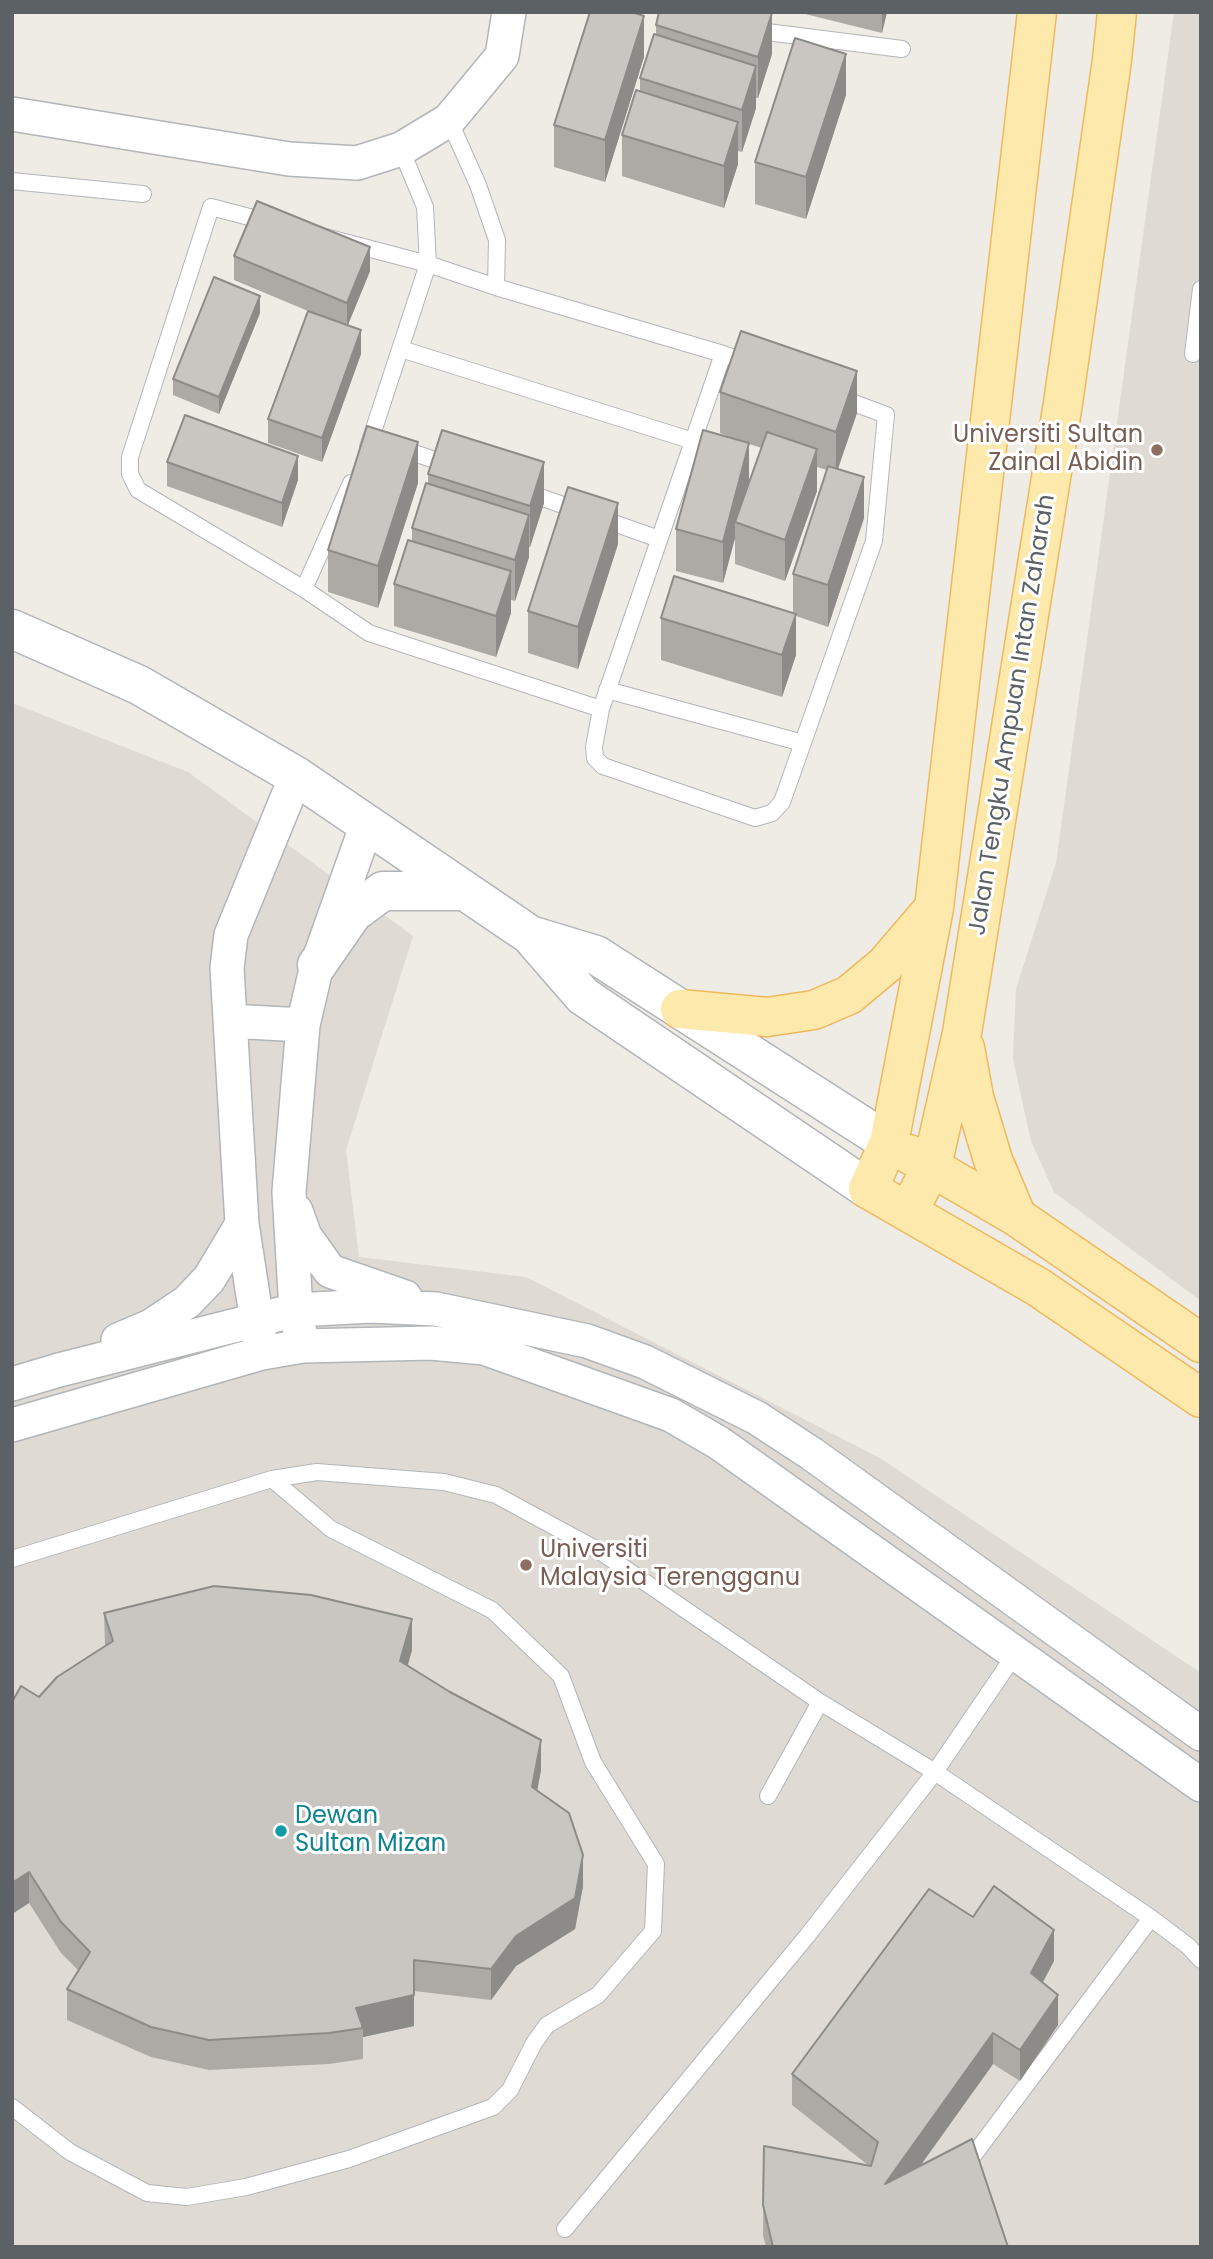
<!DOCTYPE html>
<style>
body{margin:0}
#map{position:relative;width:1213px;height:2259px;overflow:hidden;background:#efebe5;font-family:Poppins,sans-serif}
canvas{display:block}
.frame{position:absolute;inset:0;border:14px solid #5c6165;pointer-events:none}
</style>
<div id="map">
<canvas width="1213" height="2259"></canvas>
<div class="frame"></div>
</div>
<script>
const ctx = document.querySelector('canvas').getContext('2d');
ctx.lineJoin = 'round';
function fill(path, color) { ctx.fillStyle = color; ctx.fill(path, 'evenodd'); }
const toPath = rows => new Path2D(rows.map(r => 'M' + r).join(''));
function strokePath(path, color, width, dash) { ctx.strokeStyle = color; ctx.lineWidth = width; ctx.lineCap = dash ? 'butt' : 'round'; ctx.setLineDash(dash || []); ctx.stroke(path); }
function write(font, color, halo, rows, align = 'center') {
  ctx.font = font + ' Poppins,sans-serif'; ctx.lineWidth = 6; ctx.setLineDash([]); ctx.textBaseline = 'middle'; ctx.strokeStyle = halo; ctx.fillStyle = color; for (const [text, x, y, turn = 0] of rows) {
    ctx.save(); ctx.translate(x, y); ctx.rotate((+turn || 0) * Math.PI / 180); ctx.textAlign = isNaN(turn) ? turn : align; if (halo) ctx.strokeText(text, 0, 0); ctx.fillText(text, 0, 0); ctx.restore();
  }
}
const education = toPath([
 [1174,12,1201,12,1201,1301,1054,1192,1031,1141,1013,1059,1016,989,1056,863],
 [12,703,188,772,413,936,346,1150,359,1257,526,1277,880,1458,1201,1673,1201,2247,12,2247]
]);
const service = toPath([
 [751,30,902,49],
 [449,120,478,185,497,240,496,287],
 [12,181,143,194],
 [211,207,428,264,496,287,723,354,886,415,874,541,782,802,772,813,755,818,603,766,595,758,594,747,601,709,369,633,304,589,138,490,130,474,130,457,211,207],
 [401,349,693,441],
 [1193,354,1201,289],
 [368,447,428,264,425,207,401,149],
 [397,447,452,466],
 [526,492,659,539],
 [304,589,351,483],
 [607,690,803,743],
 [601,709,723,354],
 [12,1559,272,1479,317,1472,444,1482,496,1495,601,1552,820,1702,935,1772,807,1936,565,2229],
 [1016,1653,935,1772,1151,1918,1188,1946,1201,1960],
 [768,1796,820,1702],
 [12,2107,70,2152,147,2193,187,2197,246,2187,349,2159,493,2107,510,2090,534,2043,547,2025,598,1995,653,1931,656,1864,593,1762,561,1676,492,1610,331,1529,272,1479],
 [967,2170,970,2160,1151,1918]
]);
const minor = toPath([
 [12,114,289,159,357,163,401,149,449,120,502,56,509,12],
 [230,1021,303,1025],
 [296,1211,305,1236,330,1271,405,1297],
 [300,1333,296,1310,289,1192,303,1025,317,965,367,824],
 [118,1340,151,1326,187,1302,209,1279,242,1224],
 [260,1341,242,1224,227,968,231,935,296,776],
 [12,1384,59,1370,296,1310,371,1306,436,1309,587,1341,645,1362,757,1418,812,1454,1201,1734],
 [12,1425,262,1353,303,1346,431,1343,484,1348,671,1415,719,1443,1201,1785]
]);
const secondary = toPath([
 [12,629,139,685,296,776,530,935,583,996,868,1189],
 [530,935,596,955,889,1143],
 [317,965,353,913,383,891,465,891]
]);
const primary = toPath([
 [1037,12,934,908,889,1143,868,1189,1038,1287,1201,1398],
 [680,1009,767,1017,814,1010,849,995,885,965,932,910],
 [965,1048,974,1097,993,1160,1017,1217],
 [909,1154,1017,1217,1201,1343],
 [908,1212,932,1166,962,1033,1063,403,1112,60,1117,12]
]);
const wall = toPath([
 [797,12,887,12,882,33],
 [656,25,772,54,758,98,756,98,756,108,742,152,738,151,738,164,724,208,622,176,622,135,640,91,640,78,656,35],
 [644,57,605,182,554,167,554,125],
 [846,95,806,219,755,204,755,162],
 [234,256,370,271,348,325,361,354,322,462,268,443,268,419,308,311,234,280],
 [260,313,219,414,173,395,173,379],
 [720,392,857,413,838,469,864,518,828,627,796,616,796,655,782,697,661,660,661,618,793,613,793,574,827,470,817,467,817,491,785,581,735,564,735,538,723,583,676,571,676,529,737,440,720,433],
 [749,444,762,448,749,482],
 [167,462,298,480,282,527,167,486],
 [428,474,544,503,530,547,529,547,529,557,515,601,511,600,511,613,496,657,394,626,394,584,412,541,412,528,428,484],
 [418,483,378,608,328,592,328,550],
 [618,544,578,669,528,653,528,611],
 [104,1613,412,1650,408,1665,541,1770,537,1791,583,1886,575,1929,516,1966,491,2000,414,1991,414,2026,363,2037,363,2059,329,2064,209,2070,151,2057,67,2020,67,1989,78,1970,61,1953,29,1903,12,1914,12,1702,39,1697,105,1646],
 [973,1917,1054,1961,1043,1982,1058,2025,1020,2081,993,2064,920,2166,1008,2247,766,2247,763,2235,764,2146,868,2165,792,2105,792,2074]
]);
const shadedWall = toPath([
 [882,12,887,12,882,33],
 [772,13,772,54,758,98,758,57],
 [644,16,644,57,605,182,605,140],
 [846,54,846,95,806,219,806,177],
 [756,66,756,108,742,152,742,110],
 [738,122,738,164,724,208,724,166],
 [370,247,370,271,347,327,347,303],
 [260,296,260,313,219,414,219,397],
 [361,330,361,354,322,462,322,438],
 [857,371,857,413,836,474,836,432],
 [418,442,418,483,378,608,378,566],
 [749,443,749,484,735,522,735,538,723,583,723,542],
 [817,449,817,491,785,581,785,540],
 [298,456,298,480,282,527,282,503],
 [544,462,544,503,530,547,530,506],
 [864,477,864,518,828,627,828,585],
 [618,503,618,544,578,669,578,627],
 [529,515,529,557,515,601,515,560],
 [511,571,511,613,496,657,496,616],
 [796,614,796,655,782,697,782,655],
 [412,1619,412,1650,400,1691,400,1661],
 [541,1740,541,1770,532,1818,532,1787],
 [583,1855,583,1886,575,1929,516,1966,491,2000,491,1969,516,1936],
 [29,1872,29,1903,12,1914,12,1883],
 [1054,1930,1054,1961,1031,2004,1031,1973],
 [414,1995,414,2026,363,2037,363,2028,356,2008],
 [1058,1995,1058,2025,1020,2081,1020,2050],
 [993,2033,993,2064,885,2215,885,2184]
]);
const building = toPath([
 [590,12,632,12,644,16,605,140,554,125,590,12],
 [659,12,771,12,772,13,758,57,656,25,659,12],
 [654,34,756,66,742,110,640,78,654,34],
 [795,38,846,54,806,177,755,162,795,38],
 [636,90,738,122,724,166,622,135,636,90],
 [257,201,370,247,347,303,234,256,257,201],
 [214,277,260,296,219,397,173,379,214,277],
 [308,311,361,330,322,438,268,419,308,311],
 [741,331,857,371,836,432,720,392,741,331],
 [185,415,298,456,282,503,167,462,185,415],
 [367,426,418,442,378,566,328,550,367,426],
 [442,430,544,462,530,506,428,474,442,430],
 [703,430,749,443,723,542,676,529,703,430],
 [767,432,817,449,785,540,735,522,767,432],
 [828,466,864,477,828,585,793,574,828,466],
 [426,483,529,515,515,560,412,528,426,483],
 [568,487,618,503,578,627,528,611,568,487],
 [408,540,511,571,496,616,394,584,408,540],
 [674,576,796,614,782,655,661,618,674,576],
 [214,1586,311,1595,412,1619,400,1661,450,1692,541,1740,532,1787,569,1813,583,1855,575,1898,516,1936,491,1969,414,1960,414,1995,356,2008,363,2028,329,2033,209,2040,151,2027,67,1989,90,1952,61,1922,29,1872,12,1883,12,1702,21,1686,39,1697,57,1677,113,1641,104,1613,214,1586],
 [994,1886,1054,1930,1031,1973,1058,1995,1020,2050,993,2033,885,2184,972,2139,1008,2247,773,2247,763,2205,764,2146,871,2166,878,2142,792,2074,929,1889,973,1917,994,1886]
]);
const markers = [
 [1157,450,7,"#8d6e63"],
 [526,1565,7,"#8d6e63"],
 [281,1831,7,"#0f9aa8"]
];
const educationNames = [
 ["Universiti Sultan",1143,436],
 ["Zainal Abidin",1143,464],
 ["Universiti",540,1551,"left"],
 ["Malaysia Terengganu",540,1579,"left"]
];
const streetNames = [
 ["Jalan Tengku Ampuan Intan Zaharah",1013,715,-81]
];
const cultureNames = [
 ["Dewan",295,1817],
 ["Sultan Mizan",295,1845]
];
fill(education, '#dfdad3');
strokePath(service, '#b2b6b9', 18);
strokePath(minor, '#b2b6b9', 36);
strokePath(secondary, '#b1b5b9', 41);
strokePath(primary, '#eeb95e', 41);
strokePath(service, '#fff', 16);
strokePath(minor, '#fff', 33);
strokePath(secondary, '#fff', 38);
strokePath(primary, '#fde9ab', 38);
fill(wall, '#adaaa6');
fill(shadedWall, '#8d8b87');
fill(building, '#c9c6c1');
strokePath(building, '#8d8b87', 2);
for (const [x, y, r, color] of markers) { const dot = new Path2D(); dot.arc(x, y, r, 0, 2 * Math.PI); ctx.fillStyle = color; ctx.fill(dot); strokePath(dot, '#fff', 2.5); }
write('24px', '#785e54', '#fff', educationNames, 'right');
write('24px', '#5c6165', '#fff', streetNames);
write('24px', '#0d838f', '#fff', cultureNames, 'left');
</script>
